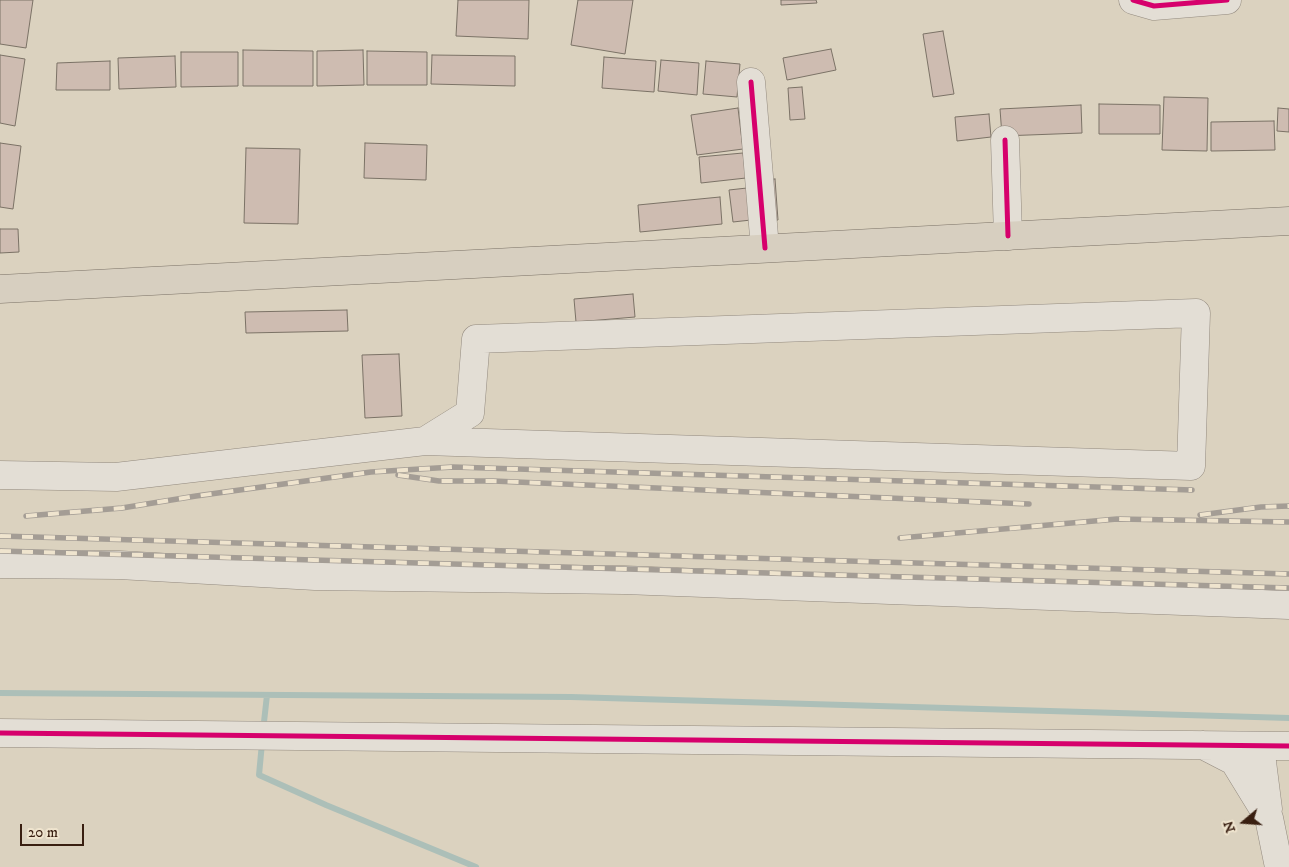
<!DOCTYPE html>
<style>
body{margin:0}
#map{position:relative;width:1289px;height:867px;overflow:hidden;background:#dbd2bf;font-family:"IM FELL DW Pica",serif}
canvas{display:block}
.north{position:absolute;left:1219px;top:797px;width:50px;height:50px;-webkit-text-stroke:4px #efe4ce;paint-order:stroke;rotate:252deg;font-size:14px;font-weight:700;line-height:20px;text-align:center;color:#391f11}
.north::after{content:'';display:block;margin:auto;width:18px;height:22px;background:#391f11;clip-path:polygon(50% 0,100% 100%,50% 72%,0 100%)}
.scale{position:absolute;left:20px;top:824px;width:64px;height:22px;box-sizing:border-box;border:2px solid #391f11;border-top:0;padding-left:6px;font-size:15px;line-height:18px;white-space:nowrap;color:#391f11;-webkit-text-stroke:4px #efe4ce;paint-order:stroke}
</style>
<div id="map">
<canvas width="1289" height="867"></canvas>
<div class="north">N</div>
<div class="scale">20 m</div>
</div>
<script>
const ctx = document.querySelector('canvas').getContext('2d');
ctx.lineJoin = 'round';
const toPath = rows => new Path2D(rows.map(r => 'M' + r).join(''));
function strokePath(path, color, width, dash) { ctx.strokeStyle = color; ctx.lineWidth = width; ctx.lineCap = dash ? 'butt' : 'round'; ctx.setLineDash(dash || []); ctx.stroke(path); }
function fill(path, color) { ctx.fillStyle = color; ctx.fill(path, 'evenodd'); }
const stream = toPath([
 [0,693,571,697,1289,718],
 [263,731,267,695],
 [262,743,259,775,326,805,476,867]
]);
const building = toPath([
 [0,0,33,0,26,48,0,44,0,0],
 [458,0,529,0,528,39,456,36,458,0],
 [578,0,633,0,625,54,571,45,578,0],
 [781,0,816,0,817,3,781,5,781,0],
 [943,31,954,94,933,97,923,34,943,31],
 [831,49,836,70,787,80,783,58,831,49],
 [243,50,313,51,313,86,243,86,243,50],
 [363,50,364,85,317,86,317,51,363,50],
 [367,51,427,52,427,85,367,85,367,51],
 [181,52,238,52,238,86,181,87,181,52],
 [0,55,25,59,15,126,0,123,0,55],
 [432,55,515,56,515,86,431,84,432,55],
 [175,56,176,87,119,89,118,58,175,56],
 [604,57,656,61,654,92,602,88,604,57],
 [661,60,699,63,697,95,658,91,661,60],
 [110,61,110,90,56,90,57,63,110,61],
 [706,61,740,64,737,97,703,94,706,61],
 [802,87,805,119,790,120,788,88,802,87],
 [1164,97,1208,98,1207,151,1162,150,1164,97],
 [1099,104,1160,105,1160,134,1099,134,1099,104],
 [1081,105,1082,133,1002,136,1000,109,1081,105],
 [738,108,743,149,697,155,691,115,738,108],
 [1278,108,1289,109,1289,132,1277,131,1278,108],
 [989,114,991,137,957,141,955,117,989,114],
 [1274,121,1275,150,1211,151,1211,122,1274,121],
 [0,143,21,146,13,209,0,207,0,143],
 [365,143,427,145,426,180,364,178,365,143],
 [246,148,300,149,298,224,244,223,246,148],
 [743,153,746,178,701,183,699,157,743,153],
 [775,179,778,220,767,221,764,180,775,179],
 [747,188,751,220,733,222,729,190,747,188],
 [720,197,722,224,640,232,638,205,720,197],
 [0,229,18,229,19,252,0,253,0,229],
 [633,294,635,317,576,322,574,299,633,294],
 [347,310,348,331,246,333,245,312,347,310],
 [399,354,402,416,365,418,362,355,399,354]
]);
const minor = toPath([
 [1133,0,1154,6,1227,0],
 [751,82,765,248],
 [1005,140,1008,236],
 [0,475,116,477,425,441,1191,466,1196,313,476,339,470,413,425,441],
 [0,564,119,565,315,576,624,580,1289,605],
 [0,733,1289,746],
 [1203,745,1234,761,1269,818,1279,867],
 [1260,746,1268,809]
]);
const major = toPath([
 [0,289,1289,221]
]);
const rail = toPath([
 [398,475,439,481,493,481,1029,504],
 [1200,515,1261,507,1289,506],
 [26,516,122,508,196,496,371,472,453,467,1192,490],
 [0,536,1289,574],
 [900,538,1117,519,1289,522],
 [0,551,1289,588]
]);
const cycleway = toPath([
 [1133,0,1154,6,1227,0],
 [751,82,765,248],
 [1005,140,1008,236],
 [0,733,1289,746]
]);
strokePath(stream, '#acbfb8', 6);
fill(building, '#cebcb1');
strokePath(building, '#7b7266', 1);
strokePath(minor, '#92897e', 29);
strokePath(major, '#7b7266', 29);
strokePath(minor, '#e3ded5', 28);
strokePath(major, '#d7cfc0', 28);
strokePath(rail, '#a49d95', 5.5);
strokePath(rail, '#efe4ce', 4, [11]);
strokePath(cycleway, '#d6006c', 5);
</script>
